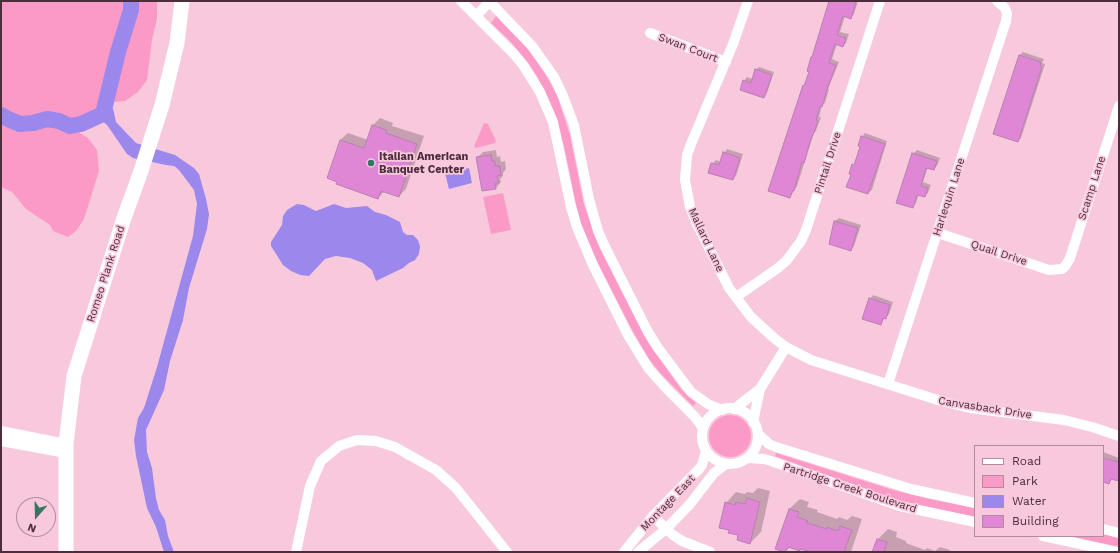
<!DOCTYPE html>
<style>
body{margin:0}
#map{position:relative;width:1120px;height:553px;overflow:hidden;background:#f8c9dd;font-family:"Work Sans",sans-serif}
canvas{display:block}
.frame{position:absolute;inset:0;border:2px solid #4b2d3b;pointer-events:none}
.legend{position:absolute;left:974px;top:445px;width:130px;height:92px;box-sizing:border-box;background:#f8c9dd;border:1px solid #b38b9c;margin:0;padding:5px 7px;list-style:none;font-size:12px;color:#4b2d3b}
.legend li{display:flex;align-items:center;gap:8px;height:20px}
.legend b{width:20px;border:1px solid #b38b9c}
.north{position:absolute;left:16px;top:497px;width:40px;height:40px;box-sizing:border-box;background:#f8c9dd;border:1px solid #b38b9c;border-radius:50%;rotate:200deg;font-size:11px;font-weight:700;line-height:16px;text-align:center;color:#4b2d3b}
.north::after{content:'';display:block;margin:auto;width:14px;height:18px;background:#377562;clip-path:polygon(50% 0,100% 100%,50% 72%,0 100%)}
</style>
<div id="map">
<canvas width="1120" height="553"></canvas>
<div class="frame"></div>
<ul class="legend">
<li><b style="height:5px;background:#fff"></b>Road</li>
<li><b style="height:11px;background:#fc9ac7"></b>Park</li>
<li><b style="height:11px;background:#9c88ec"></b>Water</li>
<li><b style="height:11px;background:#df87d4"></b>Building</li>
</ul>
<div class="north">N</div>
</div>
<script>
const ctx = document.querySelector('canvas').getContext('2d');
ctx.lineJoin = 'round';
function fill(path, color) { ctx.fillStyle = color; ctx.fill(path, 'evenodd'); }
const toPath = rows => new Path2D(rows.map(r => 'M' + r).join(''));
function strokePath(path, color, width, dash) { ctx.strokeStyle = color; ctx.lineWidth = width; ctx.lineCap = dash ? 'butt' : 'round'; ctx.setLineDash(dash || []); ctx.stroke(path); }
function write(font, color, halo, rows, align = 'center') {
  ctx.font = font + ' "Work Sans",sans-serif'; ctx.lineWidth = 3.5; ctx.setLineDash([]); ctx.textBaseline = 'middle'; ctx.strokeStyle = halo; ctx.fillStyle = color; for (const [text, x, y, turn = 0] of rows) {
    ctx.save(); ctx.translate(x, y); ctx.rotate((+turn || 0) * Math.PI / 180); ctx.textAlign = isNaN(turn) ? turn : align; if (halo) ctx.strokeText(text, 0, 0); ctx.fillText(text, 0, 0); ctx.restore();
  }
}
const green = toPath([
 [1,1,157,1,157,19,152,40,147,80,138,92,125,101,114,102,91,113,80,120,77,131,88,138,97,150,99,171,84,219,76,231,68,237,53,231,50,225,26,209,12,192,1,187],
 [496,16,529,50,542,68,557,95,570,135,584,205,598,244,647,340,681,389,696,403,693,406,661,374,648,358,631,328,592,252,583,231,576,204,564,146,554,111,537,76,529,64,510,41,491,23],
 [484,123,488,124,496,141,495,143,476,148,474,146,475,144],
 [503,193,511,230,491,234,483,197],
 '709 436a21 21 0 1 1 42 0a21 21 0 1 1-42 0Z',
 [776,453,893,490,929,499,975,508,975,517,903,502,854,486,775,456],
 [1103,534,1119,538,1119,547,1070,536,1103,536]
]);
const water = toPath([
 [113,108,116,122,136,143,175,155,194,168,199,174,206,199,209,214,207,229,189,288,183,320,170,361,164,390,146,430,147,452,152,468,156,498,159,510,165,520,168,536,174,552,164,552,156,527,147,508,136,456,134,440,138,418,144,408,157,367,193,236,197,204,194,190,179,170,174,166,166,165,133,158,127,154,107,125,101,120,99,121],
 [469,168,472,183,449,189,445,173],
 [297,204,304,205,316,211,334,204,346,208,367,206,375,212,386,215,400,222,403,232,407,235,413,235,418,240,420,246,419,254,415,260,409,263,403,268,376,281,372,270,363,263,350,258,336,256,325,259,309,276,300,275,291,271,283,265,271,246,271,242,282,225,283,216,287,210]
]);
const shadow = toPath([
 [831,1,858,1,854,14,851,18,845,16,840,32,849,34,846,43,843,46,837,44,832,59,839,62,828,89,829,89,825,103,822,105,819,117,821,117,816,131,814,133,797,186,790,197,804,86,806,84],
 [1023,52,1044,59,1042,63,1045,64,1021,138,1018,141,1020,55],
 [759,67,774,72,767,93,764,97,744,81,747,77,753,79,756,70],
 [380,118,393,123,392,126,424,136,406,189,399,196,385,191,378,198,340,140,348,133,368,140,373,125],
 [865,133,887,141,872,190,868,193,852,174,853,165,856,162,861,146,862,137],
 [727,149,743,154,736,176,732,179,712,164,716,160,721,162,724,153],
 [496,150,497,157,500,156,501,162,505,161,506,169,503,173,503,176,500,179,501,182,496,188,483,190,477,158,483,152],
 [917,150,940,158,937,166,934,169,928,167,923,182,931,185,928,193,925,196,919,194,916,203,913,207,913,154],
 [839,218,861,225,854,246,851,250,830,243,835,221],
 [873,295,893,302,889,314,880,324,870,299],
 [1103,452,1119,458,1119,480,1113,478,1109,483,1103,481],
 [758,488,770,491,761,532,750,543,739,534,726,503,736,492,745,494,747,492,753,493],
 [800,499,809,502,807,507,818,510,817,512,837,519,839,517,847,520,852,516,862,519,851,552,814,552,790,547,786,551,777,548,789,509],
 [888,529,897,532,896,537,906,541,906,543,925,550,927,548,935,551,940,547,950,550,949,552,873,552,878,539]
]);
const river = toPath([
 [1,115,8,119,20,124,33,123,47,119,59,121,70,126,81,124,103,114,118,52,131,10,131,1]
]);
const building = toPath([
 [829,1,856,1,851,19,843,16,837,35,846,38,843,47,835,44,829,63,836,65,826,92,826,93,822,107,820,106,816,120,818,121,813,135,812,135,804,163,802,162,794,191,793,190,790,198,768,191,803,85,804,86,809,72,807,71,811,57,812,57,829,1],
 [1019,55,1041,62,1040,66,1042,67,1018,142,993,134,1019,55],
 [755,69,772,75,764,98,740,90,743,80,751,83,755,69],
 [372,125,387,130,386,133,417,144,399,197,381,191,378,199,336,184,337,182,327,178,340,140,364,148,372,125],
 [861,136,885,144,868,194,846,187,851,175,849,174,852,164,854,165,860,147,858,146,861,136],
 [723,152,740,158,733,180,708,173,711,163,719,165,723,152],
 [912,153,937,161,934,170,926,168,921,186,928,188,925,197,917,195,913,208,896,203,912,153],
 [491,155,492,161,495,161,495,166,500,166,501,175,497,176,499,183,495,183,496,189,482,191,476,157,491,155],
 [834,221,858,228,851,251,829,244,834,221],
 [869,298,890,305,886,319,883,318,881,325,862,319,869,298],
 [1103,458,1119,462,1119,481,1111,479,1109,484,1103,482,1103,458],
 [747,498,760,502,750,544,737,540,738,535,728,533,729,530,719,528,725,502,735,505,736,502,745,504,747,498],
 [789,509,799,512,797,517,808,521,807,523,827,529,827,527,838,531,840,526,852,530,844,552,811,552,800,549,800,551,788,547,785,552,775,549,789,509],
 [877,539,887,542,884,552,872,552,877,539]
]);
const minor = toPath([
 [461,1,514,54,523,65,540,92,553,122,571,207,577,227,593,265,628,335,649,369,667,389,695,417,703,428],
 [489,1,532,46,554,77,563,96,574,125,589,199,598,231,606,249,648,332,658,348,691,392,708,404,722,410],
 [748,1,733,44,691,144,687,155,685,180,690,207,696,222,729,288,751,317,774,338,786,347,811,360,941,401,970,408,1064,420,1092,427,1119,436],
 [476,16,490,1],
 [650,33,726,62],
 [938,233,1049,270,1062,269,1066,265,1070,258,1119,106],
 [736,297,778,268,787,260,801,241,806,230,880,1],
 [888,384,1006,21,1007,14,1005,8,997,1],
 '702 436a28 28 0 1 1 56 0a28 28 0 1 1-56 0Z',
 [734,409,760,389,786,347],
 [753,422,760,389],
 [1,431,66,444],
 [758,434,769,444,776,447,911,489,975,503],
 [1,441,66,453],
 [748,458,764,459,771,461,900,506,975,522],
 [653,516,673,535,682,541,710,552],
 [1103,529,1119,533],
 [1043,536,1117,552],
 [296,552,310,486,321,461,339,446,357,440,376,441,395,447,436,470,456,488,507,552],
 [624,552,653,516,699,469,702,465,706,451],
 [638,552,666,529,690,504,714,473,726,464]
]);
const secondary = toPath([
 [66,552,66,444,74,376,124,218,141,171,162,105,177,43,182,1]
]);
const markers = [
 [371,163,4,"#377562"]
];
const streetNames = [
 ["Swan Court",688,48,21],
 ["Pintail Drive",828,163,-72],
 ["Scamp Lane",1092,188,-72],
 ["Harlequin Lane",949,197,-72],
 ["Mallard Lane",706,240,65],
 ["Quail Drive",999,253,18],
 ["Romeo Plank Road",106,274,-72],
 ["Canvasback Drive",985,408,9],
 ["Partridge Creek Boulevard",850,488,18],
 ["Montage East",668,503,-46]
];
const poiNames = [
 ["Italian American",379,157],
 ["Banquet Center",379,170]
];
fill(green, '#fc9ac7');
fill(water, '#9c88ec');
fill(shadow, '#0003');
strokePath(river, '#9c88ec', 16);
fill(building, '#df87d4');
strokePath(building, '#b87fb1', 1);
strokePath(minor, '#fff', 10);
strokePath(secondary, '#fff', 15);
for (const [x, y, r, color] of markers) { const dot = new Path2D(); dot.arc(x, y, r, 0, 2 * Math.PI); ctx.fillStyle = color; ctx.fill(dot); strokePath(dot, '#f8c9dd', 1.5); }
write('11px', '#4b2d3b', '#f8c9dd', streetNames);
write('bold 11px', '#4b2d3b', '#f8c9dd', poiNames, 'left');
</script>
